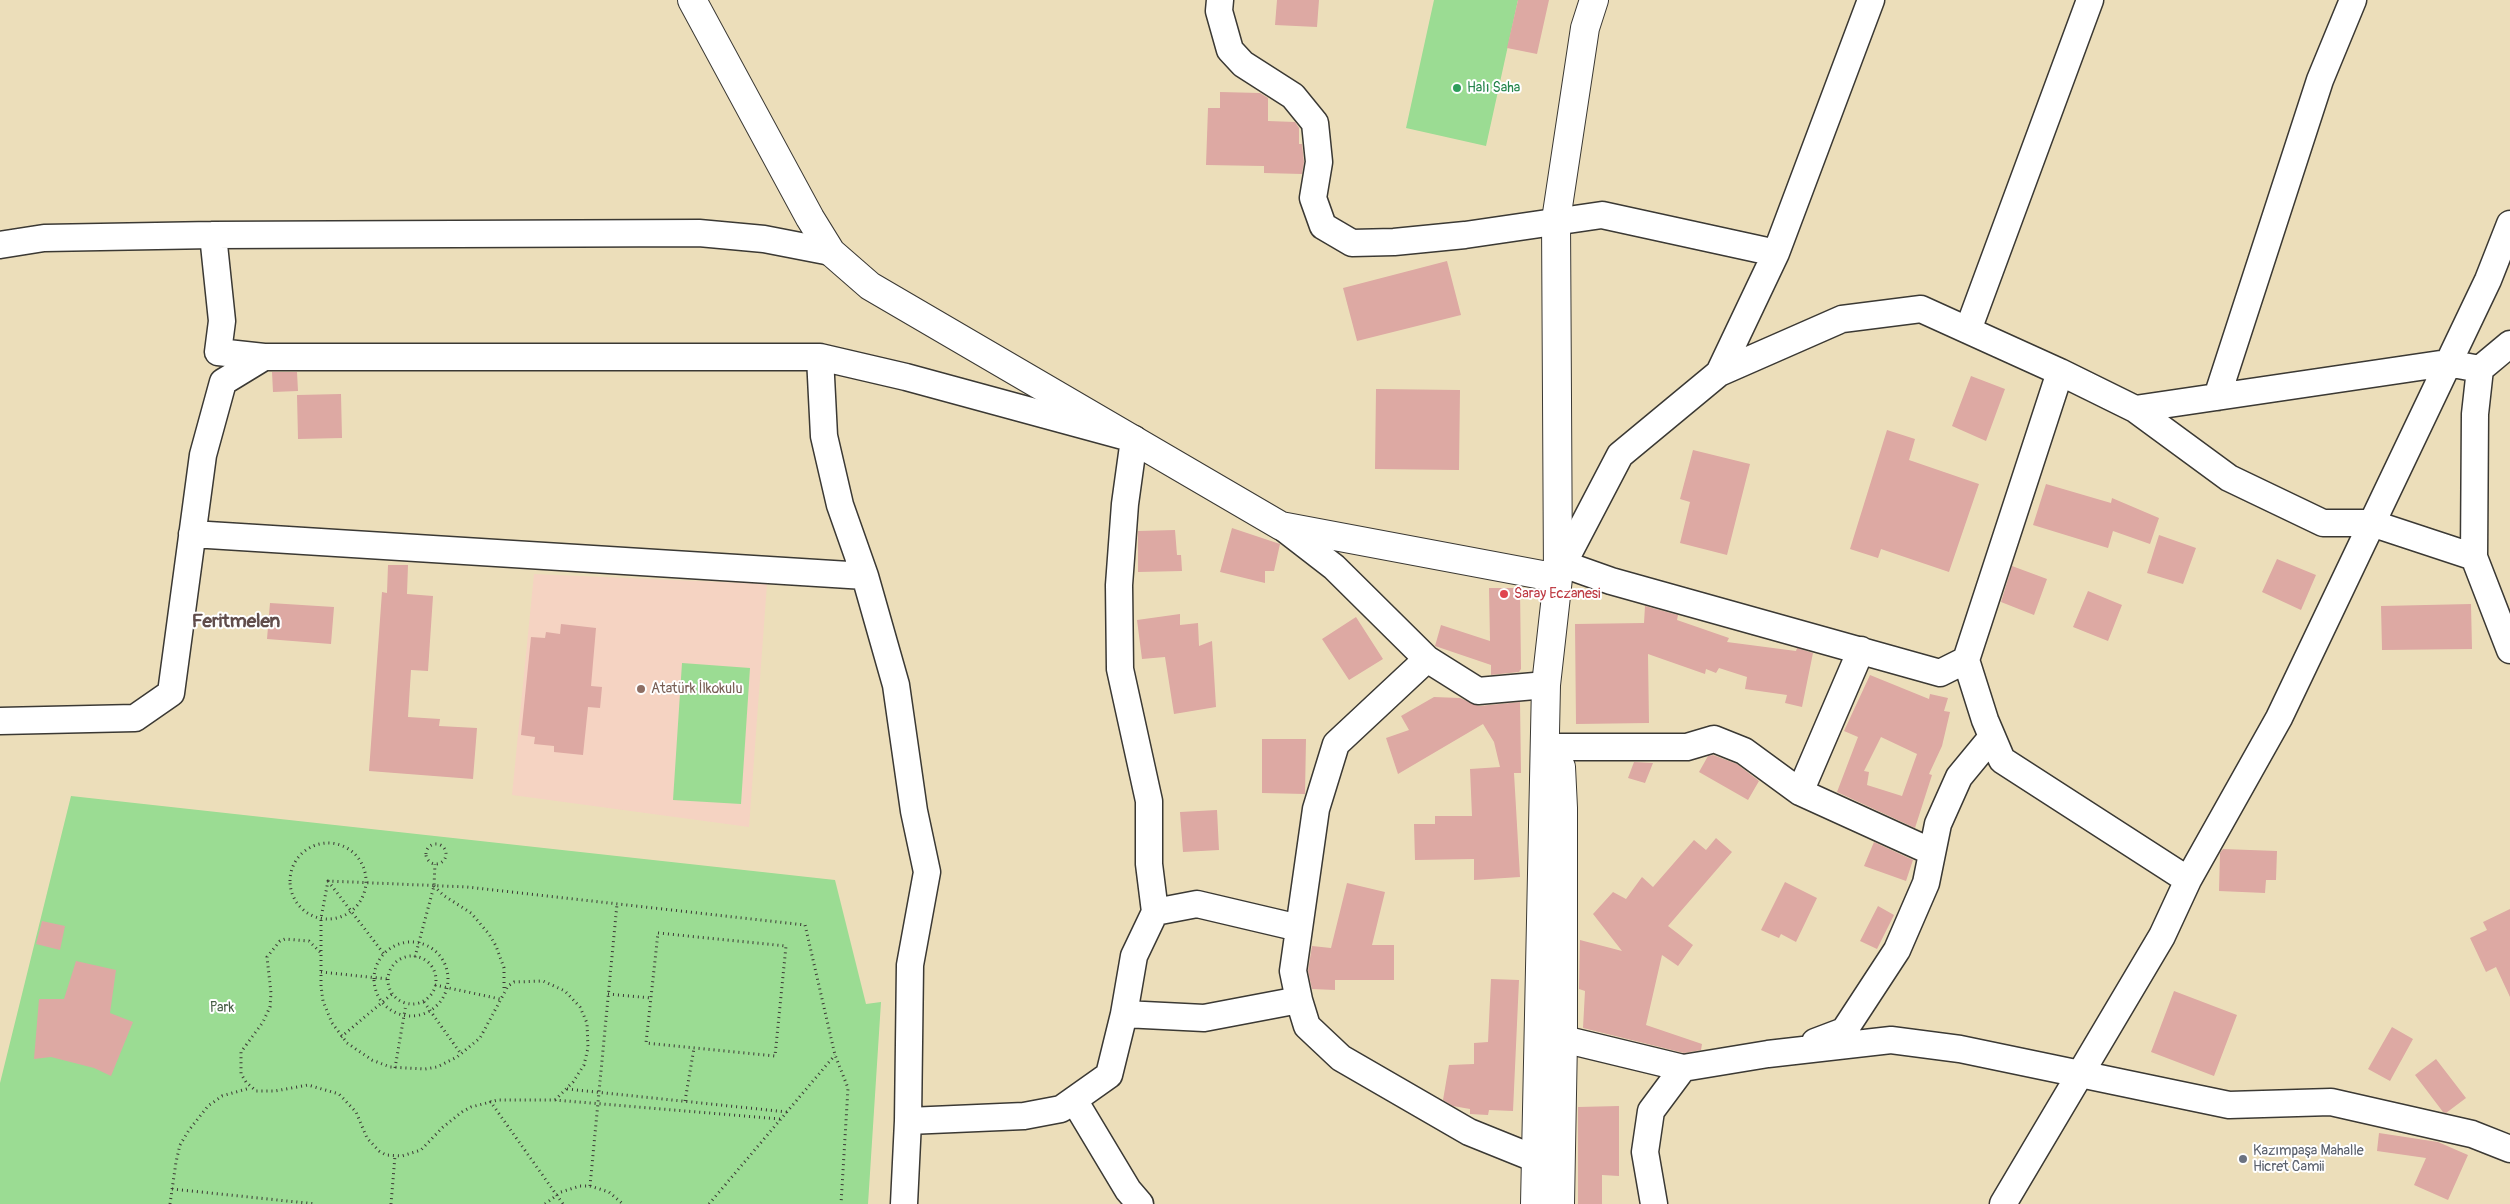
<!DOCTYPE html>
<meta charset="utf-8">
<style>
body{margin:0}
canvas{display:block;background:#ecdeba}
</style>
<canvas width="2510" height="1204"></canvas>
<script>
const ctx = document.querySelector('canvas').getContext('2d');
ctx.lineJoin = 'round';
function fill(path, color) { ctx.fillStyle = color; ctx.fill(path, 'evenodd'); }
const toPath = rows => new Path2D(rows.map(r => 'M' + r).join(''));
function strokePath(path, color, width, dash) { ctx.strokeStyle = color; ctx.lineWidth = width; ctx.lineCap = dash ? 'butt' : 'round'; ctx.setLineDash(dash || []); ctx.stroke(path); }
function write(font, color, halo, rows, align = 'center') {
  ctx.font = font + ' Pangolin,sans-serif'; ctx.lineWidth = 4; ctx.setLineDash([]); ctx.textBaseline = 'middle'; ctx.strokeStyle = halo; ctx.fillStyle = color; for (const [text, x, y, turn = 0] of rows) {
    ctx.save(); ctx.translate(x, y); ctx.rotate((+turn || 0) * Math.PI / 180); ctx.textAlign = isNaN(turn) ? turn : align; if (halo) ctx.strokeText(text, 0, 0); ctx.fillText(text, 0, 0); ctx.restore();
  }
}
const built = toPath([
 [534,574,767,584,749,827,512,795]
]);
const green = toPath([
 [1434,0,1518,0,1486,146,1406,128],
 [682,663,750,668,741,804,673,800],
 [71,796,835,880,866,1004,881,1002,868,1204,0,1204,0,1083]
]);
const building = toPath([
 [1277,0,1319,0,1317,27,1275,25],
 [1518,0,1549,0,1537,54,1507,48],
 [1220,92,1260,93,1268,98,1268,121,1295,122,1299,128,1299,144,1302,144,1304,162,1302,174,1264,173,1264,166,1206,165,1208,108,1220,108],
 [1447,261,1461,315,1357,341,1343,288],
 [272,372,297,372,298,391,273,392],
 [1971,376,2005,389,1986,441,1952,426],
 [1376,389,1460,390,1459,470,1375,469],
 [341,394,342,438,298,439,297,395],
 [1887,430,1915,439,1909,460,1979,484,1949,572,1881,549,1878,558,1850,549],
 [1693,450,1750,464,1727,555,1680,543,1690,502,1680,499],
 [2046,484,2111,503,2112,498,2159,518,2150,544,2113,531,2108,548,2033,525],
 [1232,528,1280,544,1274,571,1265,571,1265,583,1220,572],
 [1175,530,1177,555,1181,555,1182,571,1138,572,1138,531],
 [2159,535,2196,548,2183,584,2147,573],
 [2277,559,2316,575,2301,610,2262,592],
 [388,565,408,565,407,594,433,596,428,671,411,670,408,717,440,719,439,726,477,728,473,779,369,771,382,592,387,593],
 [2012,566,2047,579,2034,615,2001,602],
 [1489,588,1520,588,1521,669,1519,672,1491,675,1491,665,1435,646,1441,625,1490,641],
 [2088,591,2122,605,2108,641,2073,627],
 [270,603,334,607,331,644,267,639],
 [2471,604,2472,649,2382,650,2381,606],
 [1645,606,1678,615,1677,620,1729,638,1727,642,1796,651,1797,648,1813,653,1802,707,1785,703,1787,695,1745,689,1747,677,1719,668,1716,673,1706,669,1705,674,1648,654,1649,723,1576,724,1575,624,1644,623],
 [1180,614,1180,625,1198,623,1199,646,1212,641,1216,707,1174,714,1165,657,1142,659,1137,620],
 [1356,617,1383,659,1349,680,1322,639],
 [561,624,596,628,591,686,602,687,600,708,588,707,583,755,554,752,554,746,534,744,535,737,521,735,531,637,545,638,546,632,560,634],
 [1870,675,1929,699,1930,694,1948,698,1944,711,1950,712,1942,746,1929,774,1932,775,1915,828,1837,792,1858,737,1844,731],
 [1881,737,1917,754,1902,796,1867,785,1869,772,1864,771],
 [1434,697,1460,698,1479,706,1520,702,1521,773,1514,773,1520,877,1474,880,1474,859,1415,860,1414,824,1435,824,1435,816,1472,816,1470,769,1500,767,1494,742,1483,724,1398,774,1386,738,1409,730,1401,716],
 [1262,739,1306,739,1305,794,1262,793],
 [1713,755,1737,764,1759,781,1748,800,1699,772,1708,756],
 [1634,762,1653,763,1645,783,1628,778],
 [1217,810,1219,850,1183,852,1180,812],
 [1716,838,1732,852,1668,926,1693,945,1678,966,1662,955,1646,1025,1702,1044,1701,1050,1684,1053,1583,1028,1585,991,1579,989,1580,940,1622,951,1593,914,1613,892,1626,899,1642,877,1653,887,1694,840,1706,850],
 [1874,842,1913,860,1906,881,1864,866],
 [2223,849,2277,851,2276,880,2266,880,2265,893,2219,891,2220,853],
 [1785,882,1817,898,1796,942,1781,934,1779,938,1761,930],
 [1347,883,1385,892,1372,945,1394,945,1394,980,1335,980,1335,990,1312,989,1308,971,1312,946,1331,948],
 [1878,906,1894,915,1877,949,1860,941],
 [2510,909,2510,997,2496,967,2486,972,2470,938,2487,930,2483,922],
 [42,921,65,926,60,950,36,944],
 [76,961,116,970,110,1013,133,1022,111,1076,94,1068,51,1057,34,1059,39,999,64,999],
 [1491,979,1519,980,1513,1111,1489,1110,1488,1115,1470,1114,1470,1109,1453,1106,1443,1100,1449,1065,1474,1064,1474,1043,1488,1042],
 [2174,991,2237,1015,2214,1076,2151,1052],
 [2392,1027,2413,1039,2390,1081,2368,1069],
 [2436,1059,2466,1098,2446,1113,2443,1112,2415,1075],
 [1619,1106,1619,1176,1602,1175,1602,1204,1578,1204,1578,1107],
 [2379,1133,2438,1142,2468,1155,2448,1200,2414,1185,2426,1158,2377,1151]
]);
const path = toPath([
 '290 881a38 38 0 1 1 76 0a38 38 0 1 1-76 0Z',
 '426 854a10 10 0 1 1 20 0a10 10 0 1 1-20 0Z',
 [328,881,384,954],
 [434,886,443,895,471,913,489,934,496,946,504,968,504,991],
 [658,933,786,946,775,1056,646,1043,658,933],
 '374 979a37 37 0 1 1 74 0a37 37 0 1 1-74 0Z',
 [320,952,309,941,285,939,280,941,267,957,271,993,270,1007,263,1022,241,1052,241,1074,246,1082,256,1091,275,1091,308,1085,339,1094,356,1112,367,1138,379,1151,386,1155,402,1156,421,1150,443,1127,462,1112,471,1107,498,1100,555,1100,780,1119],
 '388 980a24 24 0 1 1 48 0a24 24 0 1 1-48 0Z',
 [415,957,434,886,435,864],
 [321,972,388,979],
 [435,985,500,999],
 [608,994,651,998],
 [424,1002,461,1054],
 [341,1037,392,994],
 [395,1068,406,1004],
 [567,1089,787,1112],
 [555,1100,573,1082,584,1065,588,1048,587,1023,580,1007,565,991,543,981,514,982,508,986,480,1038,457,1057,437,1067,425,1069,390,1067,372,1060,347,1043,332,1023,323,1001,321,986,321,918,328,881,467,887,805,925,835,1055,848,1088,841,1204],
 [490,1101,563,1204],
 [685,1101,694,1048],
 [590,1186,617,904],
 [172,1189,316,1204],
 [170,1204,176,1162,180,1145,189,1130,208,1106,222,1096,250,1088],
 [391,1204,395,1156],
 [545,1204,561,1192,580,1186,590,1186,609,1192,623,1204],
 [709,1204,835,1055]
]);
const street = toPath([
 [1220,0,1219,11,1230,50,1243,64,1293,96,1315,123,1319,162,1313,198,1323,226,1352,243,1394,242,1465,235,1602,215,1776,253],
 [213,235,222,321,218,352,264,357,820,357,906,377,1134,439,1125,504,1119,585,1120,669,1149,801,1149,864,1155,912,1134,956,1124,1014,1109,1075,1061,1109,1024,1116,908,1121],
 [0,245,44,238,213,235,699,233,764,239,831,252],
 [1968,330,2090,0],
 [820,357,824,436,840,505,865,576,896,685,914,811,927,872,910,965,908,1121,904,1204],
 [2480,369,2510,344],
 [1719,373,1776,253,1871,0],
 [2217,397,2320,80,2353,0],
 [2135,409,2229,478,2323,523,2371,523,2474,557],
 [1281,526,1334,567,1427,659,1478,691,1546,685],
 [192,534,865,576],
 [1563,564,1620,455,1719,373,1842,319,1921,309,2060,372,2135,409,2447,363,2480,369,2475,414,2474,557,2510,650],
 [1558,578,1563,564,1611,581,1940,673,1966,660,2060,372],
 [1427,659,1336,744,1316,809,1293,971,1299,1000,1307,1026,1341,1058,1469,1132,1536,1159],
 [1966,660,1985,720,2002,760,2188,880],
 [0,721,135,718,171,693,203,455,223,382,264,357],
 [1559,747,1687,747,1714,739,1744,751,1800,792,1932,852],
 [1800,792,1861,650],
 [1155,912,1197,904,1299,928],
 [1124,1014,1204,1018,1299,1000],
 [1563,1039,1683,1068,1768,1054,1891,1040,1960,1049,2229,1105,2331,1102,2472,1134,2510,1149],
 [1815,1042,1844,1031,1897,950,1926,883,1938,824,1959,777,1992,737],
 [1074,1100,1128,1190,1140,1204],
 [1654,1204,1645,1152,1651,1111,1683,1068],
 [2003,1204,2162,936,2188,880,2279,718,2488,280,2510,224]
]);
const secondary = toPath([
 [692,0,810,218,831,252,870,286,1281,526,1558,578],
 [1535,1204,1546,685,1558,578,1556,220,1585,28,1594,0],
 [1560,1204,1563,1039,1563,808,1561,767]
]);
const markers = [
 [1457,88,5,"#2e9e5b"],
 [1504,594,5,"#e0444e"],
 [641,689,5,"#8d6e63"],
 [2243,1159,5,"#6b7280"]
];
const leisureNames = [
 ["Halı Saha",1467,88]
];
const healthNames = [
 ["Saray Eczanesi",1514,594]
];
const educationNames = [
 ["Atatürk İlkokulu",651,689]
];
const parkNames = [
 ["Park",222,1008]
];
const worshipNames = [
 ["Kazımpaşa Mahalle",2253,1151],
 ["Hicret Camii",2253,1167]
];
const districtNames = [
 ["Feritmelen",236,622]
];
fill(built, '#f5d3c2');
fill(green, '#9bdc93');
fill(building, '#dda9a3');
strokePath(street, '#3b3934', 29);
strokePath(secondary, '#3b3934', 30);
strokePath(path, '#3b3934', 3, [1, 4]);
strokePath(street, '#fff', 26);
strokePath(secondary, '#fff', 28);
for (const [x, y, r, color] of markers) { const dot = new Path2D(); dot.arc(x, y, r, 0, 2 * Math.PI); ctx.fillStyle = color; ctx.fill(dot); strokePath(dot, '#fff', 2); }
write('14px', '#27864d', '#fff', leisureNames, 'left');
write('14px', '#be3a42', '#fff', healthNames, 'left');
write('14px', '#785e54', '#fff', educationNames, 'left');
write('14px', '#485f46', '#fff', parkNames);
write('14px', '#5b616d', '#fff', worshipNames, 'left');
write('bold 19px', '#604d4b', '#fff', districtNames);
</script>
